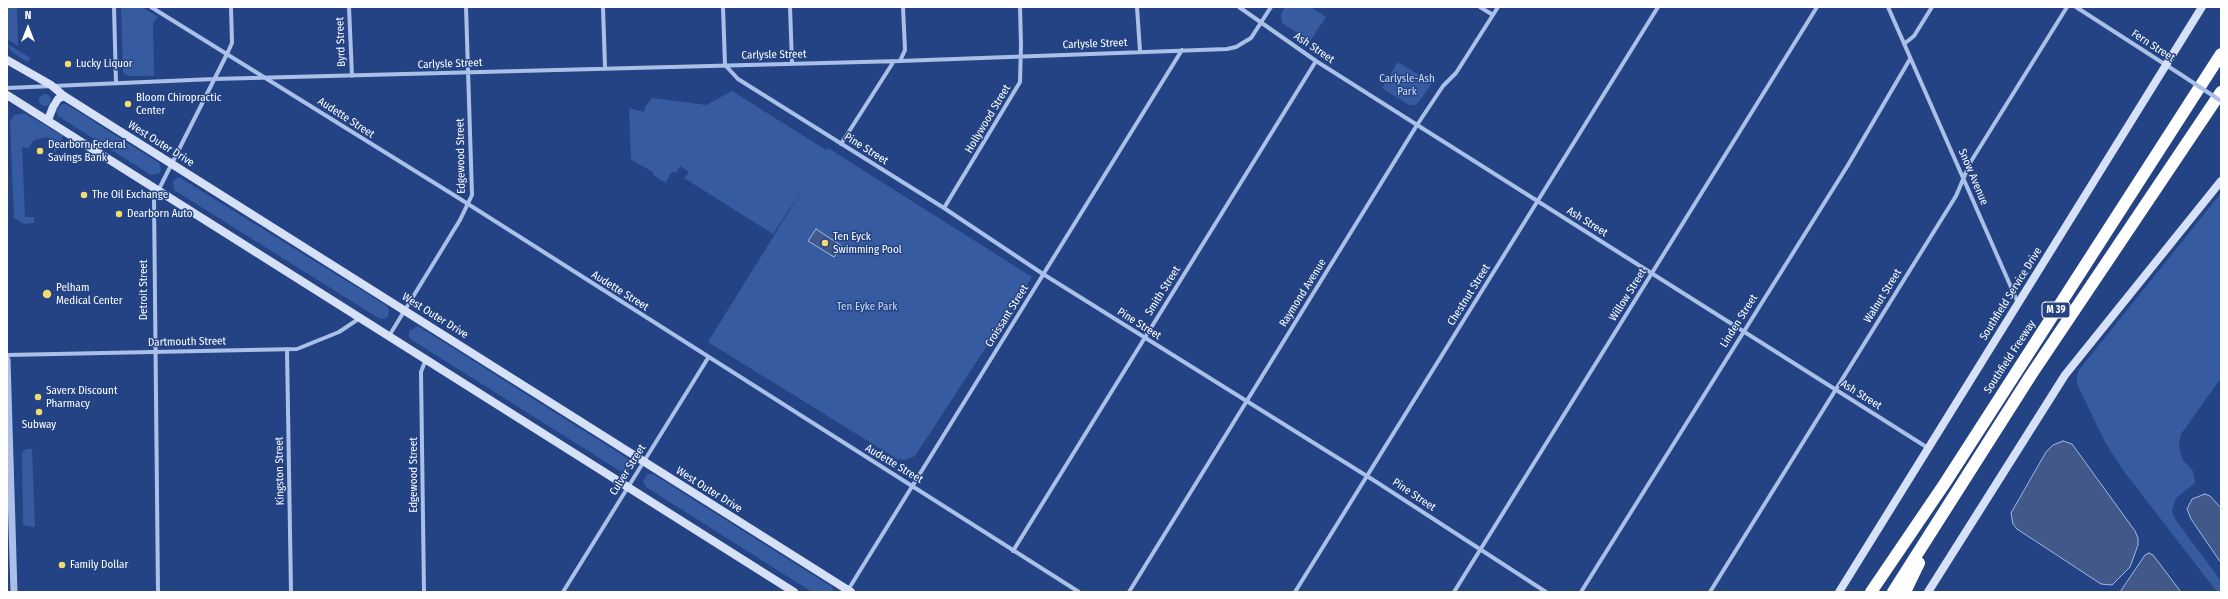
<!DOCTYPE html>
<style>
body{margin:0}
#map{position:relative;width:2228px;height:599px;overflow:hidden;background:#234384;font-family:"Fira Sans Condensed",sans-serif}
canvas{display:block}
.frame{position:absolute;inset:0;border:8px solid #fff;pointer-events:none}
.north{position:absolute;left:8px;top:8px;width:40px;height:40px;-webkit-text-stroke:3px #234384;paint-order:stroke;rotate:0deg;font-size:11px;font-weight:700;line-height:16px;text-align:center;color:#fff}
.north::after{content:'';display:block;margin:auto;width:14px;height:18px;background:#fff;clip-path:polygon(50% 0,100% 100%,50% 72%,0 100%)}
</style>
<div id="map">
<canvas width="2228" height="599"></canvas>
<div class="frame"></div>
<div class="north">N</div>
</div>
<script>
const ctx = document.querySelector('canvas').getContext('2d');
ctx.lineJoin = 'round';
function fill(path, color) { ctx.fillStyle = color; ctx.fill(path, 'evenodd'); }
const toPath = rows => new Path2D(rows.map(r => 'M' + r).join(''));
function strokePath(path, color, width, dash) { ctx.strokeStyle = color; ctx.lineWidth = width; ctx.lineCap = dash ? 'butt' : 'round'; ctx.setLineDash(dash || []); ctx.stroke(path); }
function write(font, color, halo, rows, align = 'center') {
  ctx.font = font + ' "Fira Sans Condensed",sans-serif'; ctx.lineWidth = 3; ctx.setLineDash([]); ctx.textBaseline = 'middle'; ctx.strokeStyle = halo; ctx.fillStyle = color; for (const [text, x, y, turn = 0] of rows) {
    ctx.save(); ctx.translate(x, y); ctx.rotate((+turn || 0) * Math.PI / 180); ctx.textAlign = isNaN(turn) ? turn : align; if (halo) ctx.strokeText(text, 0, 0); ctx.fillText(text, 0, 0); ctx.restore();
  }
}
const green = toPath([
 [7,7,17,7,18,46,7,39],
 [121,7,142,7,158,17,153,23,154,76,129,76,123,73],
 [1285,7,1311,7,1326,17,1310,41,1282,23,1281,14],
 [7,44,31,58,27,62,11,51],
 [1398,62,1432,83,1418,103,1414,105,1409,105,1382,88],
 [732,91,826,150,828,148,1032,277,915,456,905,460,897,459,708,342,804,187,773,234,684,178,689,172,680,166,676,173,673,171,670,174,666,183,654,176,653,172,631,160,629,108,644,112,645,107,652,98,706,105],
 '39 100a6 6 0 1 1 12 0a6 6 0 1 1-12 0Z',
 [62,104,66,104,159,163,161,168,160,173,151,175,58,116,56,110],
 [24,113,63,136,55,154,52,141,47,137,34,140,29,148,22,147,25,217,34,217,34,223,24,224,14,218,10,122,14,115],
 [179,177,387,306,389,311,388,316,385,319,380,319,174,190,173,181],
 [2221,193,2221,378,2181,434,2179,442,2180,451,2183,460,2193,471,2195,483,2176,498,2172,511,2175,519,2221,581,2221,592,2217,592,2123,470,2105,442,2077,384,2077,377,2079,370],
 [418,326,627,458,630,461,630,469,627,472,620,471,412,340,409,337,409,331],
 [27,449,32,449,35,527,23,525,22,452],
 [648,474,653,474,832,587,834,592,812,592,646,487,643,481]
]);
const water = toPath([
 [816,229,842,246,834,257,808,241,816,229],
 [2063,441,2072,444,2135,531,2138,538,2138,545,2130,567,2112,585,2101,584,2017,529,2013,524,2011,513,2046,452,2053,445,2063,441],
 [2205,494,2210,496,2221,508,2221,563,2191,519,2187,509,2192,499,2205,494],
 [2149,553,2153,555,2181,592,2120,592,2145,555,2149,553]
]);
const minor = toPath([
 [114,7,116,83],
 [151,7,457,197,1079,592],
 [349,7,352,76],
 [603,7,605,67],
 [723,7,725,65,738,79,944,208,1043,274,1378,483,1546,592],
 [790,7,792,63],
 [1137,7,1140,51],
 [1239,7,1316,61,1928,448],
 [1480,7,1493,15],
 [1888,7,2018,303],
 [2076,7,2180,74],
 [1904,44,1914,36,1932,7],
 [900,61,905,50,903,7],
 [7,88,214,79,900,61,1227,49,1236,47,1251,38,1271,7],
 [841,144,894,61],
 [944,208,1020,82,1021,45,1020,7],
 [389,336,460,220,472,195,466,7],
 [287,349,291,592],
 [7,355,297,349,339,332,360,318],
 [1013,551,1316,61],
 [848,590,1182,50],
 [158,592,154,199,227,54,232,43,231,7],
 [424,592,421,372,426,359],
 [563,592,708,358],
 [1129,592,1417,125,1443,86,1456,73,1498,7],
 [1295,592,1658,7],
 [1454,592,1817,7],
 [1581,592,1848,165,1910,59],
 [1710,592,1956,196,1970,163,2067,7]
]);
const tertiary = toPath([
 [7,360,14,592]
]);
const secondary = toPath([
 [7,60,51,85,64,96,851,592],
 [7,95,794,592],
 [48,120,53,107,58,99,64,96],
 [1839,592,2202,7],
 [1928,592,2065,375,2221,181]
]);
const motorway = toPath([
 [1871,592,1945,483,2221,54],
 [1893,592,2031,375,2221,92],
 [1905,592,1919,563]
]);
const minorBridge = toPath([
 [2180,74,2221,101]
]);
const markers = [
 [68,64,4,"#f4db6e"],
 [128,104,4,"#f4db6e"],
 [40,151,4,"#f4db6e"],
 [84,195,4,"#f4db6e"],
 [119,214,4,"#f4db6e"],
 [825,243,4,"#f4db6e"],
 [47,294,5,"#f4db6e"],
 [38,397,4,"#f4db6e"],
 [39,412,4,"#f4db6e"],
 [62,565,4,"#f4db6e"]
];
const shields = [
 [2056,310,28]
];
const shieldNames = [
 ["M 39",2056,310]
];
const streetNames = [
 ["Byrd Street",341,42,-92],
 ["Carlysle Street",1095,44,-2],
 ["Fern Street",2153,46,33],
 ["Ash Street",1314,48,34],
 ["Carlysle Street",774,55,-1],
 ["Carlysle Street",450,64,-2],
 ["Audette Street",346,118,33],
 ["Hollywood Street",988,119,-59],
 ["West Outer Drive",161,144,32],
 ["Pine Street",866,149,32],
 ["Edgewood Street",461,156,-91],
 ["Snow Avenue",1973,177,67],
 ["Ash Street",1587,222,32],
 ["Detroit Street",144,290,-90],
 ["Audette Street",620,291,32],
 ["Smith Street",1163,291,-58],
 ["Raymond Avenue",1303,293,-58],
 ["Southfield Service Drive",2011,294,-58],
 ["Chestnut Street",1469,295,-58],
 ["Willow Street",1628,295,-58],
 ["Walnut Street",1883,296,-58],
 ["West Outer Drive",435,316,32],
 ["Croissant Street",1007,316,-58],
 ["Linden Street",1739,321,-58],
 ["Pine Street",1139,324,32],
 ["Dartmouth Street",187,342,-1],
 ["Southfield Freeway",2010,357,-57],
 ["Ash Street",1861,395,32],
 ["Audette Street",894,464,31],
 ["Culver Street",628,470,-58],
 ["Kingston Street",280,471,-91],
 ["Edgewood Street",414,475,-90],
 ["West Outer Drive",709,490,32],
 ["Pine Street",1414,495,34]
];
const poiNames = [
 ["Lucky Liquor",76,64],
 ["Bloom Chiropractic",136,98],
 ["Center",136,111],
 ["Dearborn Federal",48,145],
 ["Savings Bank",48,158],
 ["The Oil Exchange",92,195],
 ["Dearborn Auto",127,214],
 ["Ten Eyck",833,237],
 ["Swimming Pool",833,250],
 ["Pelham",56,288],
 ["Medical Center",56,301],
 ["Saverx Discount",46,391],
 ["Pharmacy",46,404],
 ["Subway",39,425,"center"],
 ["Family Dollar",70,565]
];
const parkNames = [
 ["Carlysle-Ash",1407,79],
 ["Park",1407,92],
 ["Ten Eyke Park",867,307]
];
fill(green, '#375ba1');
fill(water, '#415888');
strokePath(water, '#9fbae9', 1);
strokePath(minor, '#abc0e8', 4);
strokePath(tertiary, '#abc0e8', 7);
strokePath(secondary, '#d6e1f7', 8);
strokePath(motorway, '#fff', 12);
strokePath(minorBridge, '#abc0e8', 4);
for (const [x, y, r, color] of markers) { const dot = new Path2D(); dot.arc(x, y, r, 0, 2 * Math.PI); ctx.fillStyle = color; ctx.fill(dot); strokePath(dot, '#234384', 1.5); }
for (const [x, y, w] of shields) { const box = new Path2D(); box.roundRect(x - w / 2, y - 8, w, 16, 3); ctx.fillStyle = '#234384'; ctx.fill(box); strokePath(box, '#fff', 1); }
write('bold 10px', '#fff', null, shieldNames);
write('11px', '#fff', '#234384', streetNames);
write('11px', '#fff', '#234384', poiNames, 'left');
write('11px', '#cfddf6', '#234384', parkNames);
</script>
